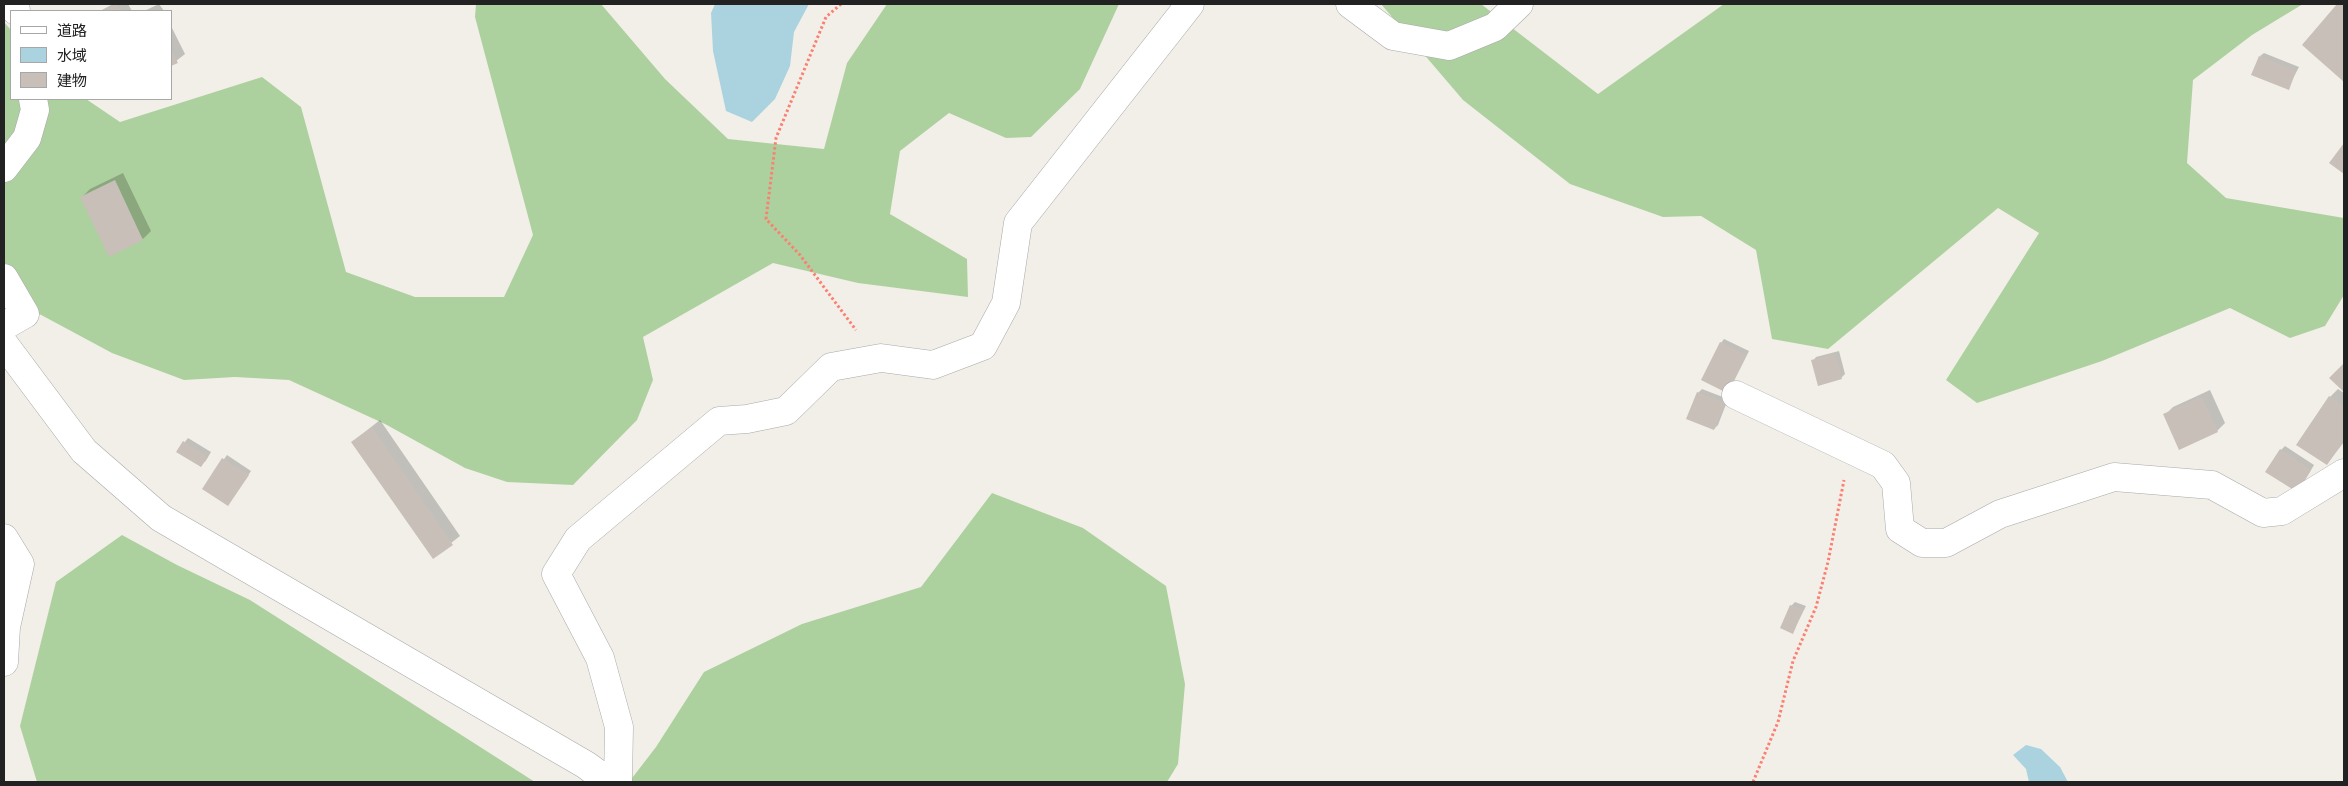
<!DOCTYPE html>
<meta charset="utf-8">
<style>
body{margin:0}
#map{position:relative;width:2348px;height:786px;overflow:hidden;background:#f2efe9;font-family:"Space Grotesk","Noto Sans JP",sans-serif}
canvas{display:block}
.frame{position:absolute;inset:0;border:5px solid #222;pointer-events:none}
.legend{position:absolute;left:10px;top:10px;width:162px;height:90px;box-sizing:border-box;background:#fff;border:1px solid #a7a7a7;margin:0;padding:6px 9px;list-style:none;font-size:15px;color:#222}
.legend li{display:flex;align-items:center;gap:10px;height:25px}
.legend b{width:25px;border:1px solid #a7a7a7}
</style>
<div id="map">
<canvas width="2348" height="786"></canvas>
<div class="frame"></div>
<ul class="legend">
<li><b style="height:6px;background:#fff"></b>道路</li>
<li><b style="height:14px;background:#aad3df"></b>水域</li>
<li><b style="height:14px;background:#c7bfb8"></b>建物</li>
</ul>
</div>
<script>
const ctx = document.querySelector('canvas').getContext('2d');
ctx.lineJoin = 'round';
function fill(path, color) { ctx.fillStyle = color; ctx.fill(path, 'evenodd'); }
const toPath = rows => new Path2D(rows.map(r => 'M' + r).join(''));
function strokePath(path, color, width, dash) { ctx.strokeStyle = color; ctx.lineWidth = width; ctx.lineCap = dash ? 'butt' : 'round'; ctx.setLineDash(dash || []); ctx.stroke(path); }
const forest = toPath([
 [476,4,601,4,665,79,728,139,824,149,847,63,887,4,1119,4,1080,89,1031,137,1006,138,949,113,900,151,890,214,967,259,968,297,858,283,773,263,643,337,653,380,637,420,573,485,507,482,465,468,385,424,289,380,235,377,184,380,112,353,4,295,4,22,11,30,11,99,86,99,120,122,262,77,301,107,346,272,415,297,504,297,533,235,475,17],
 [1381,4,1481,4,1598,94,1724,4,2303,4,2252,35,2193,80,2187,163,2226,198,2344,218,2344,295,2325,326,2290,338,2230,308,2102,361,1977,403,1946,380,2039,233,1998,208,1828,349,1772,339,1756,250,1701,216,1663,217,1570,184,1463,100],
 [992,493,1083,528,1166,586,1185,684,1178,764,1167,782,629,782,656,747,704,672,802,624,921,587],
 [122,535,177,565,250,600,535,782,37,782,20,726,56,582]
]);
const water = toPath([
 [715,4,809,4,794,32,790,66,775,99,752,122,726,111,713,51,711,13],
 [2026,745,2041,749,2060,767,2068,782,2029,782,2026,769,2013,755]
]);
const shadow = toPath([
 [113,4,128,4,132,11,100,11],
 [159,4,164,11,144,11],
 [2339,4,2344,4,2344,80,2303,44],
 [171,26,185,54,171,65],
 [2264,53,2299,67,2288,88,2260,56],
 [123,173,151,231,143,239,82,197,90,189],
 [1724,339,1749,351,1731,387,1721,343],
 [1839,351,1845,374,1841,378,1813,361,1816,357],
 [1702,389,1728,399,1718,425,1714,429,1698,393],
 [2338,389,2344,393,2344,442,2327,464,2330,397],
 [2210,390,2225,423,2217,431,2165,415,2173,407],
 [380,420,460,536,433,557,352,442],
 [188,438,211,452,205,462,178,451],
 [2285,446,2314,465,2301,487,2281,450],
 [227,455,251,471,228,505,203,489],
 [1795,602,1806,606,1793,632,1791,606]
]);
const building = toPath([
 [117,4,120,11,104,11],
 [2337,4,2344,4,2344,82,2302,45],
 [171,50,178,63,171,66],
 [2259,56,2296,71,2289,90,2251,75],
 [2344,143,2344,174,2329,163],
 [115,180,143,240,109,257,80,197],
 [1720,342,1746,355,1727,393,1701,380],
 [1835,354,1842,379,1818,386,1811,360],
 [2343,364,2344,365,2344,392,2329,378],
 [1697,392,1725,403,1714,430,1686,419],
 [2329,396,2344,406,2344,440,2327,465,2296,445],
 [2202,397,2218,432,2179,450,2163,414],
 [372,427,453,545,433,559,351,442],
 [183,441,208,457,201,467,176,452],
 [2280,449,2311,470,2297,492,2265,472],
 [222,458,249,475,228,506,202,489],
 [1790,605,1803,610,1793,634,1780,628]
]);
const path = toPath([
 [841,4,826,17,776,138,766,219,800,255,856,330],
 [1753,782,1778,722,1793,661,1816,607,1828,562,1844,480]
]);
const street = toPath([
 [15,4,16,11],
 [1350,4,1393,36,1449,46,1495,27,1519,4],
 [4,168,27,138,35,110,33,99],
 [4,278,25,314,4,326],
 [4,344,84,451,161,518,586,765,609,782],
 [1736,395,1883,465,1896,483,1900,529,1922,543,1946,543,2000,514,2114,477,2212,485,2263,513,2282,511,2344,473],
 [4,538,20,564,6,627,4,662],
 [618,782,619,727,600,658,556,574,578,539,719,421,747,419,786,411,831,367,881,358,933,365,983,346,1006,303,1018,223,1190,4]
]);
fill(forest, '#add19e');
fill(water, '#aad3df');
fill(shadow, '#0003');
fill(building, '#c7bfb8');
strokePath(street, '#a9a9a9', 29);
strokePath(path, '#fa8072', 3, [2.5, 2.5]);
strokePath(street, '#fff', 28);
</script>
